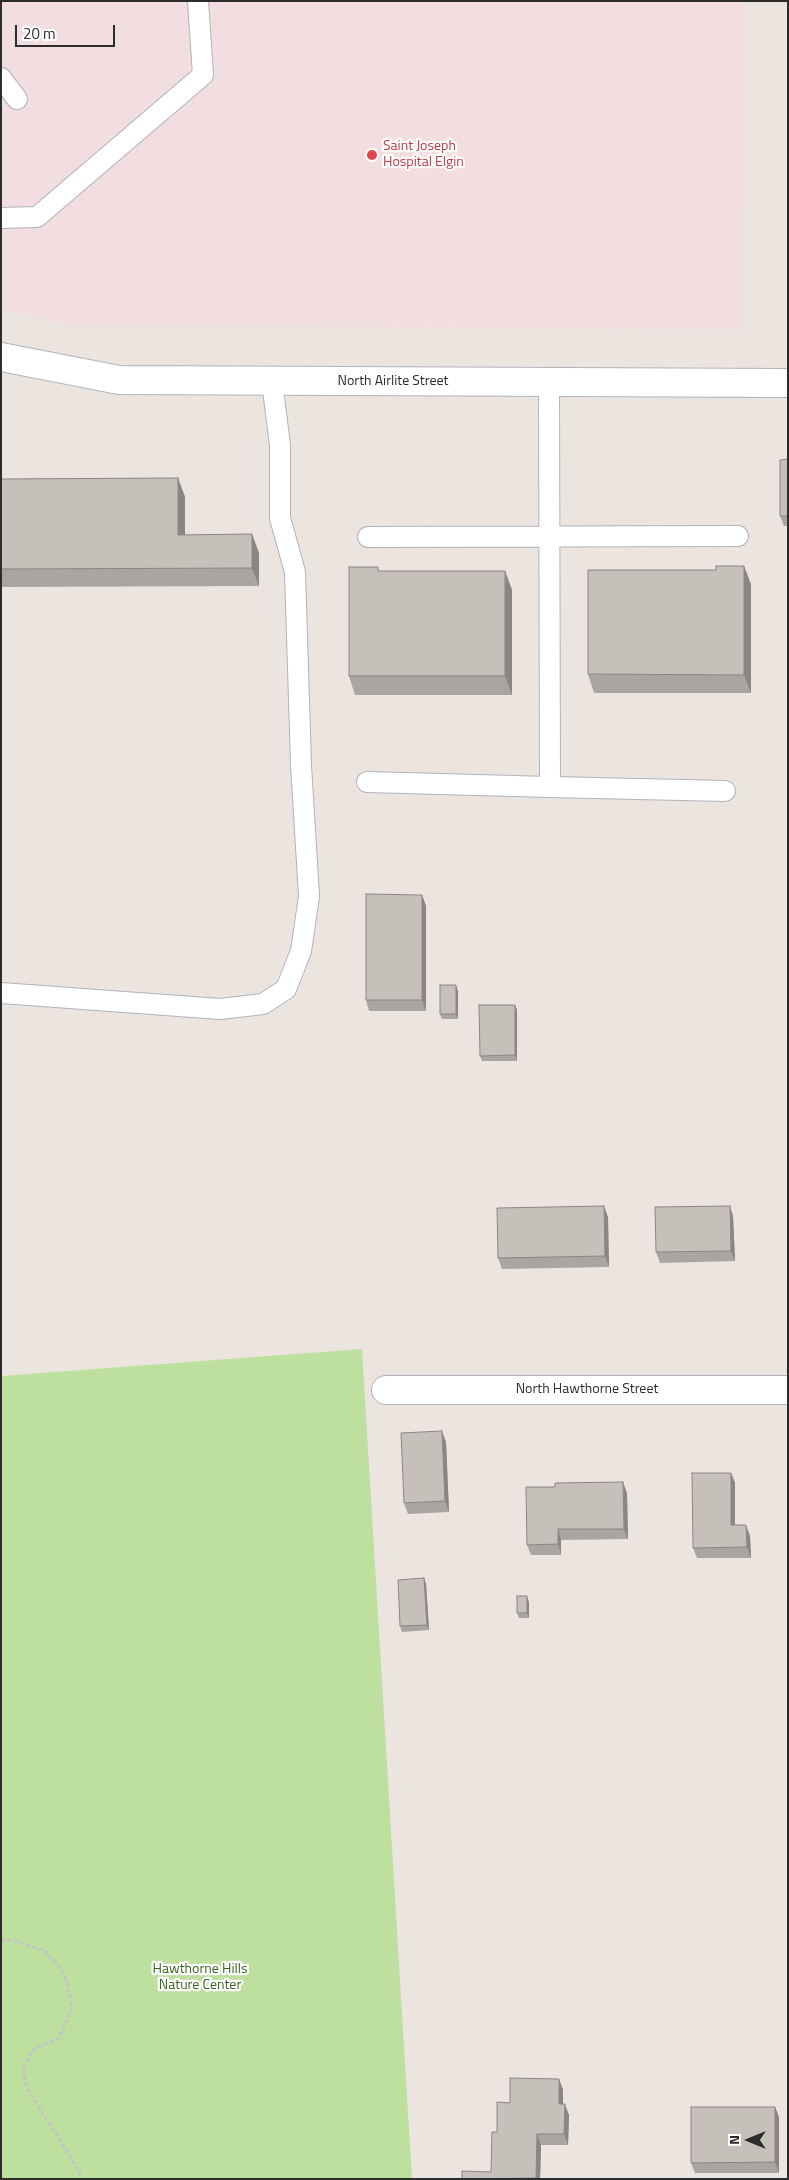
<!DOCTYPE html>
<style>
body{margin:0}
#map{position:relative;width:789px;height:2180px;overflow:hidden;background:#ece5df;font-family:"Titillium Web",sans-serif}
canvas{display:block}
.frame{position:absolute;inset:0;border:2px solid #2c2c2c;pointer-events:none}
.north{position:absolute;left:724px;top:2115px;width:50px;height:50px;-webkit-text-stroke:4px #fff;paint-order:stroke;rotate:270deg;font-size:14px;font-weight:700;line-height:20px;text-align:center;color:#2c2c2c}
.north::after{content:'';display:block;margin:auto;width:18px;height:22px;background:#2c2c2c;clip-path:polygon(50% 0,100% 100%,50% 72%,0 100%)}
.scale{position:absolute;left:15px;top:25px;width:100px;height:22px;box-sizing:border-box;border:2px solid #2c2c2c;border-top:0;padding-left:6px;font-size:15px;line-height:18px;white-space:nowrap;color:#2c2c2c;-webkit-text-stroke:4px #fff;paint-order:stroke}
</style>
<div id="map">
<canvas width="789" height="2180"></canvas>
<div class="frame"></div>
<div class="north">N</div>
<div class="scale">20 m</div>
</div>
<script>
const ctx = document.querySelector('canvas').getContext('2d');
ctx.lineJoin = 'round';
function fill(path, color) { ctx.fillStyle = color; ctx.fill(path, 'evenodd'); }
const toPath = rows => new Path2D(rows.map(r => 'M' + r).join(''));
function strokePath(path, color, width, dash) { ctx.strokeStyle = color; ctx.lineWidth = width; ctx.lineCap = dash ? 'butt' : 'round'; ctx.setLineDash(dash || []); ctx.stroke(path); }
function write(font, color, halo, rows, align = 'center') {
  ctx.font = font + ' "Titillium Web",sans-serif'; ctx.lineWidth = 4.5; ctx.setLineDash([]); ctx.textBaseline = 'middle'; ctx.strokeStyle = halo; ctx.fillStyle = color; for (const [text, x, y, turn = 0] of rows) {
    ctx.save(); ctx.translate(x, y); ctx.rotate((+turn || 0) * Math.PI / 180); ctx.textAlign = isNaN(turn) ? turn : align; if (halo) ctx.strokeText(text, 0, 0); ctx.fillText(text, 0, 0); ctx.restore();
  }
}
const medical = toPath([
 [1,1,744,1,742,329,68,325,1,309]
]);
const green = toPath([
 [362,1349,412,2179,1,2179,1,1376]
]);
const path = toPath([
 [1,1941,11,1940,45,1951,65,1974,72,2008,59,2038,34,2049,23,2068,27,2088,78,2169,82,2179]
]);
const lane = toPath([
 [1,78,17,99],
 [1,218,37,217,203,75,198,1],
 [368,537,738,536],
 [367,782,550,787,549,383],
 [550,787,725,791],
 [1,993,220,1009,263,1004,286,989,301,951,309,896,301,765,295,572,280,518,280,445,272,382]
]);
const street = toPath([
 [1,357,119,380,788,383],
 [386,1390,788,1390]
]);
const wall = toPath([
 [788,459,788,526,784,526,780,516],
 [178,478,185,497,185,535,252,534,259,553,259,586,1,587,1,479],
 [379,571,505,571,512,590,512,695,355,695,349,676],
 [751,584,751,693,594,693,588,674],
 [422,895,426,906,426,1011,369,1011,366,1000],
 [458,991,458,1019,442,1019,440,1014],
 [515,1005,517,1010,517,1061,482,1061,480,1056],
 [733,1216,735,1261,660,1263,656,1252],
 [608,1217,609,1267,502,1269,498,1258],
 [446,1442,449,1512,408,1514,404,1503],
 [731,1473,735,1483,735,1525,750,1536,751,1558,697,1558,693,1548],
 [627,1493,628,1539,561,1540,561,1555,531,1555,527,1545],
 [424,1578,426,1584,429,1630,402,1632,400,1626],
 [529,1602,529,1618,519,1618,517,1613],
 [559,2079,563,2090,563,2104,569,2115,568,2145,541,2145,540,2179,462,2179,491,2172,497,2132,510,2103],
 [775,2107,779,2117,779,2173,695,2173,691,2163]
]);
const shadedWall = toPath([
 [178,478,185,497,185,553,178,535],
 [252,534,259,553,259,586,252,568],
 [744,566,751,584,751,693,744,675],
 [505,571,512,590,512,695,505,676],
 [422,895,426,906,426,1011,422,1000],
 [456,985,458,991,458,1019,456,1014],
 [515,1005,517,1010,517,1061,515,1055],
 [604,1206,608,1217,609,1267,605,1256],
 [730,1206,733,1216,735,1261,731,1251],
 [442,1431,446,1442,449,1512,445,1501],
 [731,1473,735,1483,735,1536,731,1525],
 [623,1482,627,1493,628,1539,624,1529],
 [746,1525,750,1536,751,1558,747,1547],
 [558,1529,561,1540,561,1555,558,1544],
 [424,1578,426,1584,429,1630,427,1625],
 [527,1596,529,1602,529,1618,527,1613],
 [559,2079,563,2090,563,2114,559,2104],
 [565,2104,569,2115,568,2145,564,2134],
 [775,2107,779,2117,779,2173,775,2162],
 [537,2134,541,2145,540,2179,536,2179,536,2178]
]);
const building = toPath([
 [788,459,788,516,780,516,780,460,788,459],
 [178,478,178,535,252,534,252,568,1,569,1,479,178,478],
 [716,566,744,566,744,675,588,674,588,570,716,570,716,566],
 [349,567,378,567,378,571,505,571,505,676,349,676,349,567],
 [366,894,422,895,422,1000,366,1000,366,894],
 [440,985,456,985,456,1014,440,1014,440,985],
 [479,1005,515,1005,515,1055,480,1056,479,1005],
 [604,1206,605,1256,498,1258,497,1208,604,1206],
 [730,1206,731,1251,656,1252,655,1207,730,1206],
 [442,1431,445,1501,404,1503,401,1433,442,1431],
 [692,1473,731,1473,731,1525,746,1525,747,1547,693,1548,692,1473],
 [623,1482,624,1529,558,1529,558,1544,527,1545,526,1487,555,1487,555,1483,623,1482],
 [424,1578,427,1625,400,1626,398,1580,424,1578],
 [517,1596,527,1596,527,1613,517,1613,517,1596],
 [510,2078,559,2079,559,2104,565,2104,564,2134,537,2134,536,2178,462,2179,462,2171,491,2172,492,2132,497,2132,497,2102,510,2103,510,2078],
 [691,2107,775,2107,775,2162,691,2163,691,2107]
]);
const markers = [
 [372,155,6,"#e0444e"]
];
const healthNames = [
 ["Saint Joseph",383,147],
 ["Hospital Elgin",383,163]
];
const streetNames = [
 ["North Airlite Street",393,382],
 ["North Hawthorne Street",587,1390]
];
const parkNames = [
 ["Hawthorne Hills",200,1970],
 ["Nature Center",200,1986]
];
fill(medical, '#f2dde1');
fill(green, '#bee09f');
strokePath(lane, '#afb3bb', 22);
strokePath(street, '#afb3bb', 30);
strokePath(path, '#c4c4c4', 3, [4, 2.5]);
strokePath(lane, '#fff', 20);
strokePath(street, '#fff', 28);
fill(wall, '#a9a5a0');
fill(shadedWall, '#8a8682');
fill(building, '#c5c0ba');
strokePath(building, '#8a8682', 1);
for (const [x, y, r, color] of markers) { const dot = new Path2D(); dot.arc(x, y, r, 0, 2 * Math.PI); ctx.fillStyle = color; ctx.fill(dot); strokePath(dot, '#fff', 2); }
write('14px', '#be3a42', '#fff', healthNames, 'left');
write('14px', '#2c2c2c', '#fff', streetNames);
write('14px', '#38651f', '#fff', parkNames);
</script>
